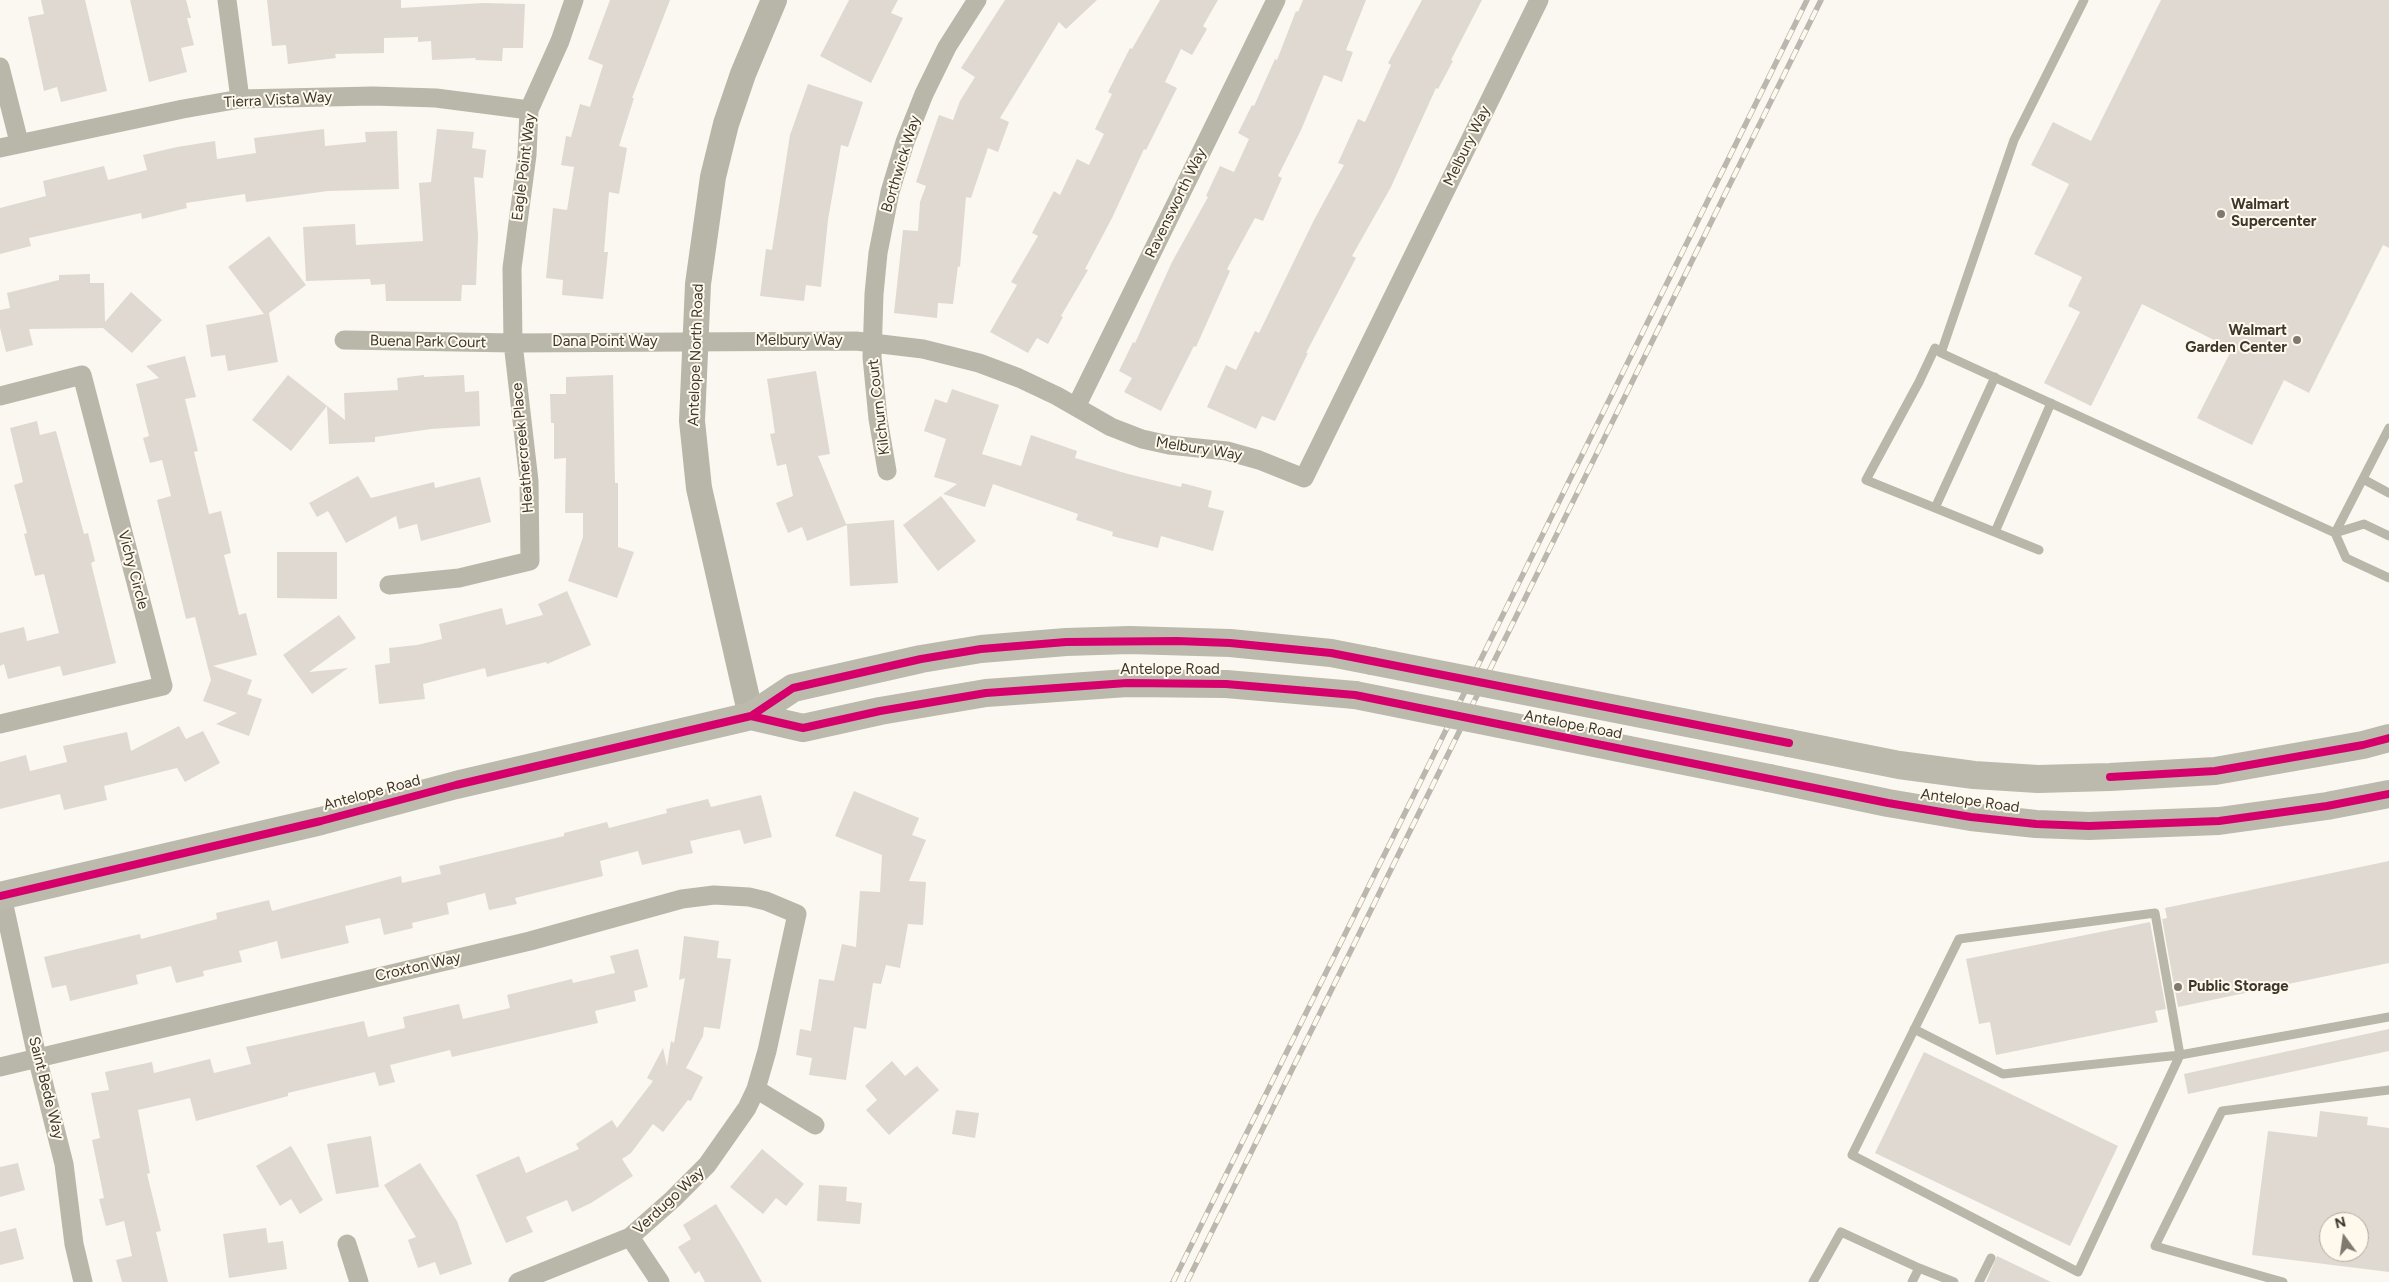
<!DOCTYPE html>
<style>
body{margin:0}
#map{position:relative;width:2389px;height:1282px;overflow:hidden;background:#fbf8f1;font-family:Figtree,sans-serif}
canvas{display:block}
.north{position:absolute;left:2319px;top:1212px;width:50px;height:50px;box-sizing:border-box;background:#fff9ed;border:1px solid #b1ab9f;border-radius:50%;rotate:346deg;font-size:14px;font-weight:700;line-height:20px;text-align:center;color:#3c362b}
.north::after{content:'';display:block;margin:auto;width:18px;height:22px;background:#7f7a70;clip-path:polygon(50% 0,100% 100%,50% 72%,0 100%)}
</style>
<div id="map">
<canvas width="2389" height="1282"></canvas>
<div class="north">N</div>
</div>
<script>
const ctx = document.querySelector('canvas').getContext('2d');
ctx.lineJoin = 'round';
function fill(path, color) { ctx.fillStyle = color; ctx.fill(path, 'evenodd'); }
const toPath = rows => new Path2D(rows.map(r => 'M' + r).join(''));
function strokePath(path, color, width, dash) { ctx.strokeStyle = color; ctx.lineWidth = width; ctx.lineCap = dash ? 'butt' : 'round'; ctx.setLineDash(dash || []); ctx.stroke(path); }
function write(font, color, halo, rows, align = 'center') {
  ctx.font = font + ' Figtree,sans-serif'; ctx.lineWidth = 4; ctx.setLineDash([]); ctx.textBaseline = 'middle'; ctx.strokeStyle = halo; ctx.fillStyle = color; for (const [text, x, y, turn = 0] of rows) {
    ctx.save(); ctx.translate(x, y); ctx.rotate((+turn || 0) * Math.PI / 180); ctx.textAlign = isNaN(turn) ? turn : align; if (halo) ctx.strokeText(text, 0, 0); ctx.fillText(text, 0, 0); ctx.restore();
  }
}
const building = toPath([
 [41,0,85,0,107,91,61,102,57,87,44,91,28,17,44,14],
 [130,0,186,0,191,18,187,18,194,45,181,48,187,72,149,82],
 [267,0,401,0,401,8,483,3,525,4,523,48,503,48,502,61,475,60,476,58,432,60,431,41,418,42,418,37,384,38,384,53,335,54,336,58,288,64,286,45,272,46],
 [610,0,670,0,632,98,634,98,619,146,627,148,619,194,609,192,604,252,608,252,603,299,562,295,563,280,546,278,553,208,567,210,574,167,561,165,566,136,571,137,580,104,590,107,603,65,588,59],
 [849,0,898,0,891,13,903,18,871,83,820,56],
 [1005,0,1097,0,1066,29,1059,22,1000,118,1009,122,998,152,988,148,971,198,966,197,960,267,958,266,953,304,938,303,937,318,894,313,903,230,918,231,920,202,926,186,916,182,927,149,939,115,953,120,960,101,975,77,961,68],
 [1160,0,1218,0,1203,26,1207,29,1192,55,1181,49,1165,82,1177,88,1146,150,1144,149,1112,218,1085,269,1088,270,1061,316,1063,317,1048,344,1037,338,1028,353,990,332,1017,285,1011,282,1038,236,1032,233,1054,191,1060,195,1077,159,1089,165,1104,134,1095,129,1112,94,1108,92,1130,48,1132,49],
 [1303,0,1366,0,1346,50,1353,52,1342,82,1324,75,1301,130,1278,176,1282,178,1263,221,1255,218,1227,269,1230,271,1196,347,1194,346,1161,411,1124,392,1132,378,1119,371,1133,342,1135,343,1172,262,1208,197,1206,196,1220,166,1234,172,1249,139,1238,133,1252,105,1254,106,1275,59,1277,60,1296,11,1298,12],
 [1422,0,1482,0,1451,60,1453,61,1438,89,1436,88,1391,187,1352,256,1356,258,1306,353,1308,353,1275,421,1262,416,1256,429,1207,407,1226,365,1236,370,1255,331,1259,333,1314,220,1344,165,1338,163,1358,119,1365,122,1391,65,1388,63],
 [2161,0,2389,0,2389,248,2383,245,2309,393,2284,380,2252,445,2197,418,2232,349,2142,304,2091,406,2044,383,2080,312,2068,306,2082,277,2034,254,2069,184,2031,165,2053,122,2091,141],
 [808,84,863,102,848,147,841,145,828,220,821,287,806,285,804,301,760,296,766,249,772,250,790,135],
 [324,129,325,146,366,142,365,132,397,131,399,189,328,191,246,202,245,194,186,203,187,208,142,219,141,213,29,238,31,246,0,254,0,208,46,196,43,181,104,166,108,180,147,170,143,155,177,147,215,141,217,159,256,153,254,138],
 [437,129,474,132,472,148,486,150,483,178,474,177,478,236,476,285,462,285,461,301,386,301,385,284,371,285,370,279,306,281,303,227,355,224,356,245,423,241,419,183,431,182],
 [269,236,306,285,269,313,278,362,228,371,225,355,211,357,206,325,264,314,228,267],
 [90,274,90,283,104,283,105,322,131,292,162,320,132,353,103,328,29,329,33,345,6,352,0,328,0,310,10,308,7,293,59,280,59,275],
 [185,356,196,397,185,399,198,451,194,452,209,514,221,511,231,553,224,555,239,615,246,613,257,655,213,666,252,680,247,694,262,699,249,736,216,724,237,713,203,701,211,680,195,617,186,619,157,500,171,496,162,460,150,463,143,438,149,436,136,384,159,378,146,366],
 [816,371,830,454,818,456,846,524,894,520,898,583,850,586,847,525,807,541,802,527,788,533,776,503,793,496,786,464,777,466,770,434,775,433,767,379],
 [288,375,345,420,344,393,398,390,397,378,424,375,424,377,464,375,465,392,479,391,480,426,431,429,375,437,375,442,329,444,327,406,291,451,252,420],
 [613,375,615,483,618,483,618,547,634,552,617,598,568,581,583,537,583,513,565,513,566,458,554,459,554,423,551,423,550,394,566,394,566,377],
 [952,389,999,405,982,454,1021,466,1031,435,1077,451,1075,458,1128,474,1181,487,1182,483,1212,491,1208,507,1224,511,1213,551,1161,536,1158,548,1112,536,1113,532,1076,520,1078,514,993,484,985,507,943,494,957,484,934,477,946,439,924,431,935,399,947,403],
 [37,421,40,435,56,431,84,534,88,533,95,561,91,563,116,663,63,676,60,666,8,679,4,664,0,666,0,633,24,627,27,641,59,633,44,574,35,576,24,534,27,533,14,485,23,482,10,428],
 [358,476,371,498,434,482,435,488,480,477,491,522,421,541,417,524,399,529,396,516,346,543,328,511,317,517,309,503],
 [941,496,976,541,938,571,903,525],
 [277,552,337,552,337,599,277,598],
 [567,591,591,645,547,664,546,662,487,677,485,668,423,684,425,699,379,704,375,665,390,663,389,648,417,645,442,639,439,624,502,608,506,625,543,615,538,604],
 [339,615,356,638,309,672,348,668,312,694,283,655],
 [179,726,186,739,203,731,220,763,185,782,177,768,104,786,107,800,64,810,60,794,0,809,0,762,26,755,30,771,67,762,63,746,127,732,131,751],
 [854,791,919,818,912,835,926,840,909,881,926,882,923,925,908,924,900,968,886,965,881,984,873,983,866,1029,854,1027,846,1080,809,1075,812,1058,796,1055,800,1029,811,1031,819,979,834,981,842,944,856,947,860,891,880,892,882,855,835,836],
 [761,795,772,837,744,844,740,830,725,833,690,841,693,853,642,865,638,851,600,861,603,876,515,898,517,904,489,910,485,893,447,903,449,914,412,923,413,928,384,935,380,918,345,926,349,943,281,959,277,941,239,951,242,962,203,971,204,976,176,983,171,966,136,975,138,984,70,1001,66,985,52,988,44,957,140,934,141,939,217,919,216,913,269,900,272,911,401,876,402,883,441,874,439,866,564,836,564,833,607,822,609,828,667,813,666,809,708,799,711,807],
 [2389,861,2389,963,2178,1007,2162,919,2167,918,2165,908],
 [2150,922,2166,1009,2155,1011,2158,1022,1996,1055,1990,1022,1979,1024,1966,959],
 [684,936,719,941,717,958,731,959,720,1029,704,1027,703,1036,686,1068,703,1077,691,1101,688,1100,663,1132,653,1124,631,1153,622,1159,633,1176,591,1203,572,1212,567,1200,526,1217,533,1232,506,1243,476,1175,519,1156,526,1173,579,1149,576,1144,612,1120,617,1128,653,1081,647,1078,663,1048,667,1066,671,1041,674,1043,685,978,679,980],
 [638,949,648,987,634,991,636,1001,595,1011,598,1023,452,1057,450,1050,390,1065,395,1082,379,1086,375,1072,288,1093,288,1096,196,1121,190,1098,138,1110,150,1173,147,1174,161,1231,156,1232,168,1282,122,1282,116,1260,132,1256,124,1221,106,1226,99,1199,104,1198,92,1140,100,1138,91,1093,109,1090,105,1072,152,1062,154,1073,210,1059,214,1073,251,1064,246,1047,364,1021,368,1037,405,1028,403,1017,459,1004,463,1019,510,1008,507,995,572,979,573,983,615,973,610,956],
 [2389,1029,2389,1051,2188,1094,2184,1074],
 [1924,1052,2118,1146,2070,1246,1875,1153],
 [892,1061,905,1076,917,1066,939,1090,889,1135,866,1110,877,1100,865,1086],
 [956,1110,979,1113,975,1138,952,1134],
 [2320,1111,2368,1117,2367,1125,2389,1128,2389,1272,2252,1255,2268,1131,2317,1137],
 [2329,1222,2359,1222,2359,1252,2329,1252],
 [371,1136,379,1187,336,1194,327,1144],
 [291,1146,323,1200,300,1214,291,1199,280,1206,256,1166],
 [762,1149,804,1184,786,1206,776,1198,763,1214,730,1187],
 [18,1163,25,1190,0,1197,0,1167],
 [420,1163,457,1221,472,1264,440,1275,435,1262,418,1268,408,1240,416,1237,384,1185],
 [819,1185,847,1187,846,1201,862,1203,860,1224,817,1221],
 [716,1204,741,1245,762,1282,705,1282,699,1271,695,1274,678,1247,691,1239,683,1225],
 [16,1228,24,1259,0,1265,0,1232],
 [266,1228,268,1243,283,1241,287,1269,229,1278,223,1234],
 [1997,1256,2051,1282,1986,1282]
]);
const service = toPath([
 [1941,353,2014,140,2084,0],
 [2363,479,2389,493],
 [1935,508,1995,377],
 [1995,532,2051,403],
 [2335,533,2389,428],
 [2335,533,2364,524,2389,536],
 [2039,550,1866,480,1919,382,1935,348,1941,353,2335,533,2346,558,2389,578],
 [2155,913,2180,1055,2078,1272,1852,1155,1959,939,2155,913],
 [1914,1029,2003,1074,2180,1055,2389,1017],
 [1919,1268,1954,1282],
 [1813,1282,1841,1232,1919,1268,1912,1282],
 [1979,1282,1991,1258],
 [2283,1282,2155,1246,2222,1111,2389,1090]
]);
const minor = toPath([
 [227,0,240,99],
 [0,67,19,142],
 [0,148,183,109,240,99,373,96,436,98,529,110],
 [344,340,513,343,856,341,923,349,979,363,1019,378,1057,396,1111,427,1142,439,1169,445,1227,451,1259,460,1304,478,1539,0],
 [0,396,82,375,163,686,0,724],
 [1076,407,1276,0],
 [887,471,878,419,872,357,874,294,878,253,890,192,905,142,924,94,947,47,977,0],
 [389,585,459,578,530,561,529,481,513,343,512,268,527,155,529,110,560,41,574,0],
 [2,896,37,1057,64,1164,74,1244,83,1282],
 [0,1067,530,941,682,899,714,895,749,897,766,901,797,914,767,1051,756,1089,747,1108,707,1165,673,1199,630,1237,518,1282],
 [756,1089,815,1125],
 [630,1237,660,1282],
 [347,1244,359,1282]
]);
const secondary = toPath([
 [751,716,699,488,692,421,698,284,713,177,726,124,743,74,774,0]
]);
const primary = toPath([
 [751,716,803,728,880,711,986,693,1127,683,1226,684,1355,695],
 [1789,743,1899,765,1974,775,2038,779,2110,777,2215,771,2363,745,2389,738],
 [1769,778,1888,803,1971,817,2036,824,2089,826,2219,821,2327,806,2389,794],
 [0,896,321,821,456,785,751,716,793,688,921,659,981,649,1066,642,1130,640,1230,643,1331,653,1372,661]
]);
const rail = toPath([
 [1173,1282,1807,0],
 [1187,1282,1821,0]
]);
const primaryBridge = toPath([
 [1372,661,1789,743],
 [1355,695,1769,778]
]);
const cycleway = toPath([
 [751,716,803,728,880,711,986,693,1127,683,1226,684,1355,695,1888,803,1971,817,2036,824,2089,826,2219,821,2327,806,2389,794],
 [2110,777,2215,771,2363,745,2389,738],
 [0,896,321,821,456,785,751,716,793,688,921,659,981,649,1066,642,1177,641,1230,643,1331,653,1789,743]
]);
const markers = [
 [2221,214,5,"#7f7a70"],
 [2297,340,5,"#7f7a70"],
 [2178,987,5,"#7f7a70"]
];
const streetNames = [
 ["Tierra Vista Way",278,100,-3],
 ["Melbury Way",1467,146,-64],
 ["Borthwick Way",901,164,-73],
 ["Eagle Point Way",524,167,-83],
 ["Ravensworth Way",1176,203,-64],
 ["Melbury Way",799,341],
 ["Buena Park Court",428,342,1],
 ["Dana Point Way",605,342],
 ["Antelope North Road",696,355,-88],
 ["Kilchurn Court",879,407,-97],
 ["Heathercreek Place",523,448,-95],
 ["Melbury Way",1199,449,9],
 ["Vichy Circle",133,570,75],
 ["Antelope Road",1170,670],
 ["Antelope Road",1573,725,11],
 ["Antelope Road",372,793,-15],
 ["Antelope Road",1970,801,8],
 ["Croxton Way",418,967,-13],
 ["Saint Bede Way",46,1088,76],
 ["Verdugo Way",669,1201,-43]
];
const poiNames = [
 ["Walmart",2231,205],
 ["Supercenter",2231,222],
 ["Walmart",2287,331,"right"],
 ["Garden Center",2287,348,"right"],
 ["Public Storage",2188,987]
];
fill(building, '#dfd9d1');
strokePath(service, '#b9b7aa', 9);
strokePath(minor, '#b9b7aa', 19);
strokePath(secondary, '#b7b6a8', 26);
strokePath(primary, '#bbbaad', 28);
strokePath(rail, '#b9b7ae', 5.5);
strokePath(rail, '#fff9ed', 4, [11]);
strokePath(primaryBridge, '#bbbaad', 28);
strokePath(cycleway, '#d6006c', 8);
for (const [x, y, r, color] of markers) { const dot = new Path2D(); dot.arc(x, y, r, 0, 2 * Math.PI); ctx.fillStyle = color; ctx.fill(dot); strokePath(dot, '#fff9ed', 2); }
write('15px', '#3c362b', '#fff9ed', streetNames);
write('bold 15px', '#3c362b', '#fff9ed', poiNames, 'left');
</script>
